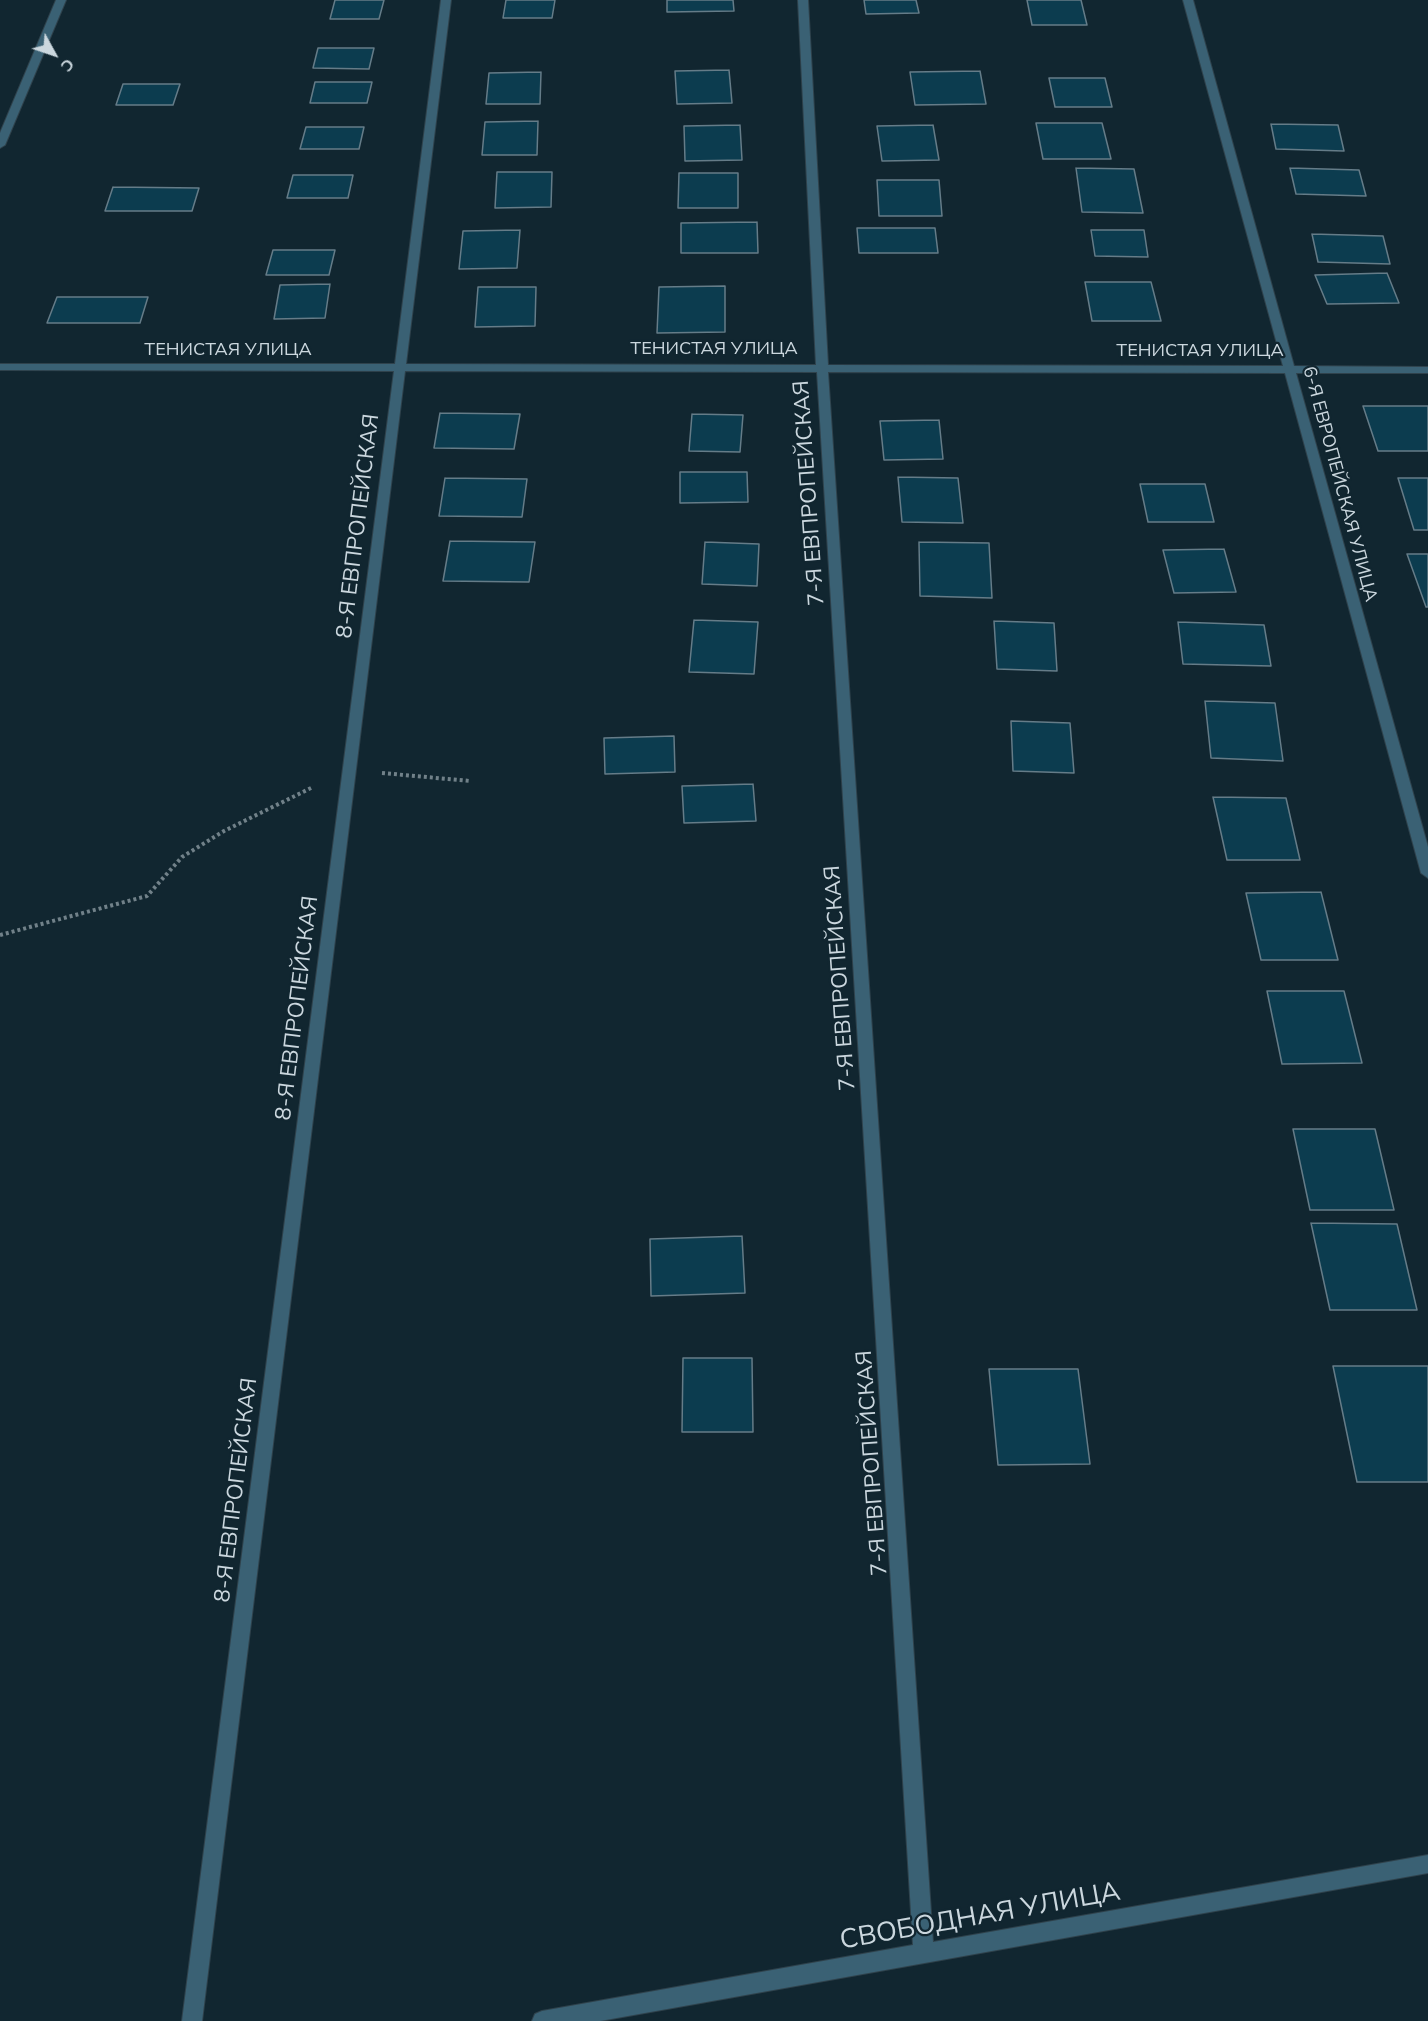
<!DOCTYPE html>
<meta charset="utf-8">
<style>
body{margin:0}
#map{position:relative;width:1428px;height:2021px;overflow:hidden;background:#112630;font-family:Mulish,sans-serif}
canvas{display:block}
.north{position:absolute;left:24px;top:24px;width:60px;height:60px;-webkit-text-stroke:4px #112630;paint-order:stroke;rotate:130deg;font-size:16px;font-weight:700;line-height:24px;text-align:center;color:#cbd7de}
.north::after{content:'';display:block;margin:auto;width:21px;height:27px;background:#cbd7de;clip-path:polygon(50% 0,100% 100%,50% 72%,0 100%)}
</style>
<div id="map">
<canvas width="1428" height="2021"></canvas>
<div class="north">С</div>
</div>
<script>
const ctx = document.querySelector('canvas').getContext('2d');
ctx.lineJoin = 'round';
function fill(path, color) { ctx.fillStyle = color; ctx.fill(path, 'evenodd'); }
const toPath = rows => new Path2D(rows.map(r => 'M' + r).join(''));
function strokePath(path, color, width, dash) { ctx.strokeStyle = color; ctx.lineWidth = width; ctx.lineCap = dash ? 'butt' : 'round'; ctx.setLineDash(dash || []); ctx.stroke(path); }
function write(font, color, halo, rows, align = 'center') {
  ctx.font = font + ' Mulish,sans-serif'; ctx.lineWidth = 4.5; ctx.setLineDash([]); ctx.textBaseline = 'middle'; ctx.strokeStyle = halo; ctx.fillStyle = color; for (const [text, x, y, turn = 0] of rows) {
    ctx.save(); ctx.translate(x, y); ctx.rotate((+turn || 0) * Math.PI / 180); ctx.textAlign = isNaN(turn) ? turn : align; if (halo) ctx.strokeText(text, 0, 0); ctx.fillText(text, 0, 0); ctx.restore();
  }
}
const building = toPath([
 [335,0,384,0,379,19,330,19,335,0],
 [506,0,555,0,552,18,503,18,506,0],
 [667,0,733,0,734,11,667,12,667,0],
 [864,0,916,0,919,13,866,14,864,0],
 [1027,0,1081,0,1087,25,1032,25,1027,0],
 [318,48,374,48,369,69,313,68,318,48],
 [729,70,732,103,677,104,675,71,729,70],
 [980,71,986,104,915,105,910,72,980,71],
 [541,72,540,104,486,104,489,73,541,72],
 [1049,78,1105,78,1112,107,1055,107,1049,78],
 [315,82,372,82,367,103,310,103,315,82],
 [123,84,180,84,173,105,116,105,123,84],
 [538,121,537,155,482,155,485,122,538,121],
 [1036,123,1102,123,1111,159,1043,159,1036,123],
 [1271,124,1338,125,1344,151,1276,149,1271,124],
 [740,125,742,160,685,161,684,126,740,125],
 [933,125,939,160,882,161,877,126,933,125],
 [306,127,364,127,359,149,300,149,306,127],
 [1076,168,1134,169,1143,213,1082,212,1076,168],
 [1290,168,1359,170,1366,196,1296,194,1290,168],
 [497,172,552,172,551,207,495,208,497,172],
 [679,173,738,173,738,208,678,208,679,173],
 [293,175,353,175,348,198,287,198,293,175],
 [877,180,939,180,942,216,879,216,877,180],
 [113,187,199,188,192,211,105,211,113,187],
 [757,222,758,253,681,253,681,223,757,222],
 [857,228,935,228,938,253,859,253,857,228],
 [520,230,517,268,459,269,463,231,520,230],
 [1091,230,1144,230,1148,257,1095,256,1091,230],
 [1312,234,1383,236,1390,264,1318,262,1312,234],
 [273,250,335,250,329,275,266,275,273,250],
 [1387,273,1399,303,1327,304,1315,275,1387,273],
 [1085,282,1151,282,1161,321,1092,321,1085,282],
 [330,284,325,318,274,319,280,285,330,284],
 [725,286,725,332,657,333,659,287,725,286],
 [478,287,536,287,535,326,475,327,478,287],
 [57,297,148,297,140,323,47,323,57,297],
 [1363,406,1428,406,1428,451,1378,451,1363,406],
 [440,413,520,414,514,449,434,448,440,413],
 [692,414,743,415,740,452,689,451,692,414],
 [939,420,943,459,884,460,880,421,939,420],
 [680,472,747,472,748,502,680,503,680,472],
 [898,477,958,478,963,523,902,522,898,477],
 [445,478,527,479,522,517,439,516,445,478],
 [1398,478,1428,478,1428,530,1414,530,1398,478],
 [1140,484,1205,484,1214,522,1148,522,1140,484],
 [450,541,535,542,529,582,443,581,450,541],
 [705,542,759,544,757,586,702,584,705,542],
 [919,542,989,543,992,598,920,596,919,542],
 [1224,549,1236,592,1174,593,1163,550,1224,549],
 [1407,554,1428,554,1428,607,1426,607,1407,554],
 [694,620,758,622,754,674,689,672,694,620],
 [994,621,1054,623,1057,671,997,669,994,621],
 [1178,622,1264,625,1271,666,1183,664,1178,622],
 [1205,701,1275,703,1283,761,1211,758,1205,701],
 [1011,721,1070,723,1074,773,1013,771,1011,721],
 [674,736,675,772,605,774,604,738,674,736],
 [753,784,756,821,684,823,682,786,753,784],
 [1213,797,1286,798,1300,860,1227,860,1213,797],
 [1321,892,1338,960,1261,960,1246,893,1321,892],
 [1267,991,1344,991,1362,1063,1282,1064,1267,991],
 [1293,1129,1375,1129,1394,1210,1310,1210,1293,1129],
 [1311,1223,1397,1224,1417,1310,1330,1310,1311,1223],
 [742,1236,745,1293,651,1296,650,1239,742,1236],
 [683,1358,752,1358,753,1432,682,1432,683,1358],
 [1333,1366,1428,1366,1428,1482,1357,1482,1333,1366],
 [989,1369,1078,1369,1090,1464,998,1465,989,1369]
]);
const path = toPath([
 [382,773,470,781],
 [0,935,147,896,182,857,224,831,313,787]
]);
const street = toPath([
 [56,0,66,0,5,145,0,148,0,133,56,0],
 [441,0,451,0,406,364,816,365,798,0,808,0,828,365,1283,366,1183,0,1193,0,1294,366,1428,367,1428,373,1296,373,1428,847,1428,878,1421,873,1285,373,828,372,933,1942,1428,1855,1428,1873,600,2021,532,2021,535,2014,542,2011,913,1945,817,372,405,371,202,2021,182,2021,394,371,0,370,0,364,395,364,441,0]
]);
const farStreetnames = [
 ["ТЕНИСТАЯ УЛИЦА",714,349],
 ["ТЕНИСТАЯ УЛИЦА",228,350],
 ["ТЕНИСТАЯ УЛИЦА",1200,351],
 ["6-Я ЕВРОПЕЙСКАЯ УЛИЦА",1340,484,75]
];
const streetNames = [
 ["7-Я ЕВПРОПЕЙСКАЯ",809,493,-94],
 ["8-Я ЕВПРОПЕЙСКАЯ",358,526,-83],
 ["7-Я ЕВПРОПЕЙСКАЯ",840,978,-94],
 ["8-Я ЕВПРОПЕЙСКАЯ",297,1008,-83],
 ["7-Я ЕВПРОПЕЙСКАЯ",872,1463,-94],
 ["8-Я ЕВПРОПЕЙСКАЯ",236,1490,-83]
];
const nearStreetnames = [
 ["СВОБОДНАЯ УЛИЦА",980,1916,-10]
];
fill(building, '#0c3c4f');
strokePath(building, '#657c88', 1.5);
strokePath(street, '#2f424c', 2);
strokePath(path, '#718189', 4, [3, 3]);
fill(street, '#3a6174');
write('18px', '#cbd7de', '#112630', farStreetnames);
write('22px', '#cbd7de', '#112630', streetNames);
write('27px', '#cbd7de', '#112630', nearStreetnames);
</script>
